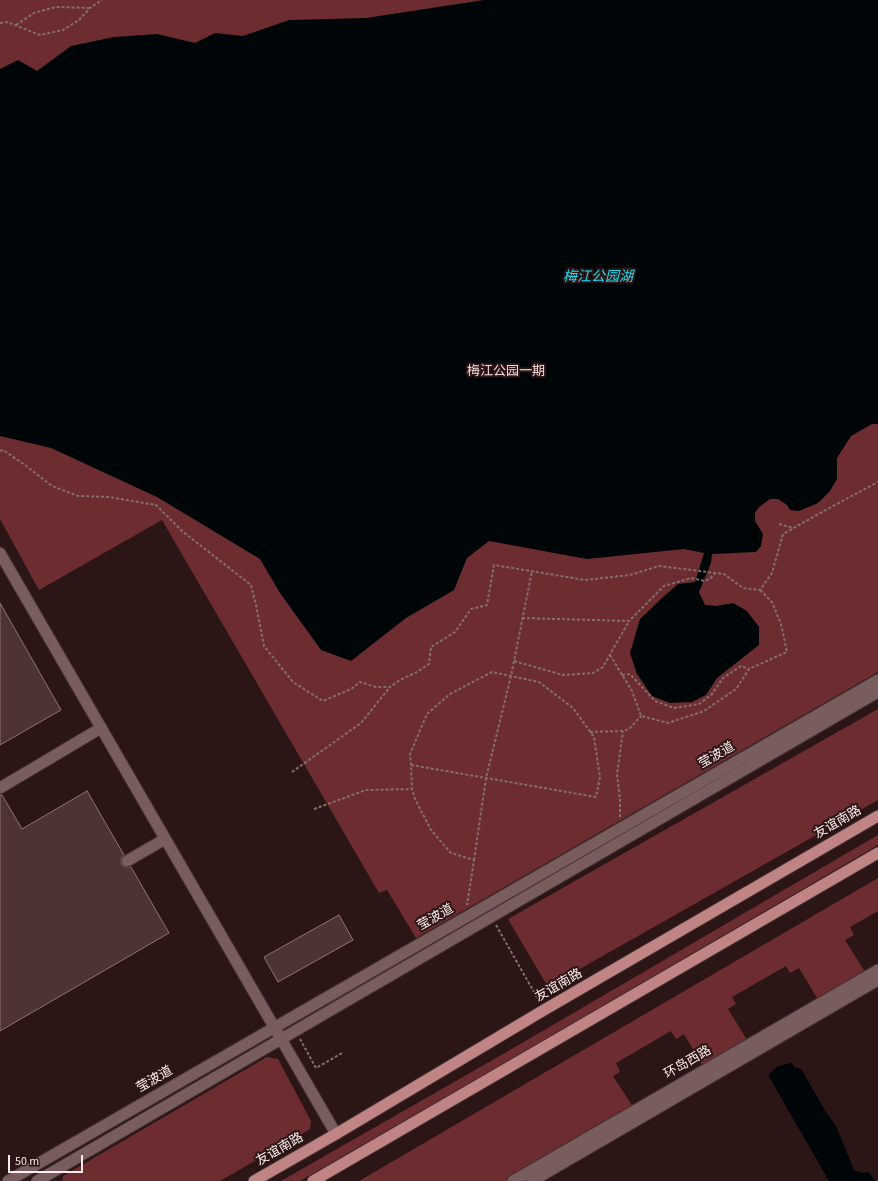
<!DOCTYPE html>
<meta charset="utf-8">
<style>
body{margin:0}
#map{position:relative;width:878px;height:1181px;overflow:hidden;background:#2c1515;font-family:"Source Sans 3",sans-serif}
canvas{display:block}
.scale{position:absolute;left:8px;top:1155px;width:75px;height:18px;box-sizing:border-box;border:2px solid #feedec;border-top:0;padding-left:5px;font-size:12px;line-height:14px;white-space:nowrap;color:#feedec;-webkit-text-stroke:3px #2c1515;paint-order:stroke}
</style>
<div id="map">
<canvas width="878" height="1181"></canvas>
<div class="scale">50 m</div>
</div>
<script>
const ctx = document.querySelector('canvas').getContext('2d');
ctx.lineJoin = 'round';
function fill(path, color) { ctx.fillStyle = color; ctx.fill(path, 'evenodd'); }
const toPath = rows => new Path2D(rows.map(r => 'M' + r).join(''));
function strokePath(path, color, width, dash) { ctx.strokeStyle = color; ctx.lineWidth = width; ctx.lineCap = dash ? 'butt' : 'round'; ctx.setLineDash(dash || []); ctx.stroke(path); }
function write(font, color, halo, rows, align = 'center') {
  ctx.font = font + ' "Source Sans 3","Noto Sans SC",sans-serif'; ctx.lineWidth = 4; ctx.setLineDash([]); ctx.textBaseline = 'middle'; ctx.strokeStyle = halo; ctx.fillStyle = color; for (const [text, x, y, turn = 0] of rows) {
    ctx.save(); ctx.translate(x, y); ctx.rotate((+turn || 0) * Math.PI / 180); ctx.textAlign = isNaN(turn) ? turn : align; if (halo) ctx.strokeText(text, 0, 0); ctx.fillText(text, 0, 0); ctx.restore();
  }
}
const green = toPath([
 [0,0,878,0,878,672,416,938,387,890,379,893,162,520,39,590,0,519],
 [878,709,878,800,548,987,508,919],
 [878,835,878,845,515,1057,300,1181,281,1181,510,1050],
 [878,878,878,911,850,927,854,935,845,940,867,975,820,1003,799,968,790,973,786,966,732,997,736,1004,728,1009,749,1043,705,1070,684,1034,676,1039,671,1031,616,1063,620,1072,613,1076,635,1110,515,1181,359,1181],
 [267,1057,278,1059,311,1121,310,1129,220,1181,62,1181,63,1176]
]);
const water = toPath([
 [484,0,878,0,878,424,872,424,851,436,837,458,837,479,830,491,818,503,799,511,790,510,787,505,778,499,770,499,759,507,755,513,755,521,763,534,761,546,756,552,712,554,711,563,699,592,705,605,716,606,733,603,747,611,759,627,759,645,717,678,706,695,692,702,670,703,652,696,637,674,630,653,640,619,662,598,678,584,695,582,704,553,684,549,587,559,489,541,467,558,454,590,406,618,351,661,321,650,280,593,260,559,157,497,51,448,0,436,0,69,18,60,37,71,71,46,114,37,157,34,195,43,215,33,243,36,289,20,366,18],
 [792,1063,794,1067,801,1069,826,1112,836,1126,854,1170,863,1173,869,1172,875,1181,829,1181,768,1075,778,1066]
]);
const building = toPath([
 [0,603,61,710,0,745,0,603],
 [87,791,124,855,121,858,121,864,124,867,131,867,169,933,0,1031,0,795,2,795,22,829,87,791],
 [339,915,353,940,278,982,264,957,339,915]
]);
const path = toPath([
 [0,23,7,22,40,35,63,30,79,20,90,8,102,0],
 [16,25,34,13,56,7,90,8],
 [0,451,3,450,25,465,52,486,78,496,109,497,156,505,182,531,251,585,256,605,264,646,293,682,323,701,351,689,360,682,376,687,390,687,400,680,417,672,429,664,431,647,455,632,471,609,487,605,494,565,585,580,630,575,659,566,724,574,743,588,760,590,772,573,783,534,831,507,878,482],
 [779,524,793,528],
 [522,618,629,621,664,586,691,578,705,581,710,579,715,573],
 [610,655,632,691,641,716,668,723,704,711,736,689,749,669,787,652,781,624,772,602,760,590],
 [514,661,563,675,593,673,603,667,629,621],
 [622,675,630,674,655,701,674,708,699,704,712,694,723,678,741,666,749,669],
 [590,732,623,731,629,729,641,716],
 [411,765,596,797,600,777,594,737,573,708,539,682,492,672,450,694,427,714,410,754,411,765,412,789,415,799,431,830,451,853,474,860,467,905],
 [292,772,361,723,390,687],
 [314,809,366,790,412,789],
 [620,817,620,799,617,774,623,731],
 [474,860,486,778,511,676,532,571],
 [496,925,539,1001],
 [300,1039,316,1068,342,1053]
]);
const minor = toPath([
 [0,788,101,728],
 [127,861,165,839]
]);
const tertiary = toPath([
 [0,553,336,1134],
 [8,1181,878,680],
 [37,1181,878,692],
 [513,1181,878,970],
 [532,1181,878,980]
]);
const primary = toPath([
 [254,1181,336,1134,544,1010,878,816],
 [313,1181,878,853]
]);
const parkNames = [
 ["梅江公园一期",506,372]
];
const streetNames = [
 ["莹波道",717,756,-30],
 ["友谊南路",838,823,-30],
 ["莹波道",436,918,-30],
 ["友谊南路",559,986,-30],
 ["环岛西路",688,1063,-30],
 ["莹波道",155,1080,-30],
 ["友谊南路",280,1150,-30]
];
const waterNames = [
 ["梅江公园湖",598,278]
];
fill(green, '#6d2d30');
fill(water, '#000608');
fill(building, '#4d3333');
strokePath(building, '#917373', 1);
strokePath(minor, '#423132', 13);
strokePath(tertiary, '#423132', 13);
strokePath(primary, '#423132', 13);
strokePath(path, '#836f6e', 2, [3, 2]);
strokePath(minor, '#795c5c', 11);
strokePath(tertiary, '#795c5c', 11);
strokePath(primary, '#c08485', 11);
write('13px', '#f3dada', '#2c1515', parkNames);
write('13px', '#feedec', '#2c1515', streetNames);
write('italic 14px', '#20ddf0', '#2c1515', waterNames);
</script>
